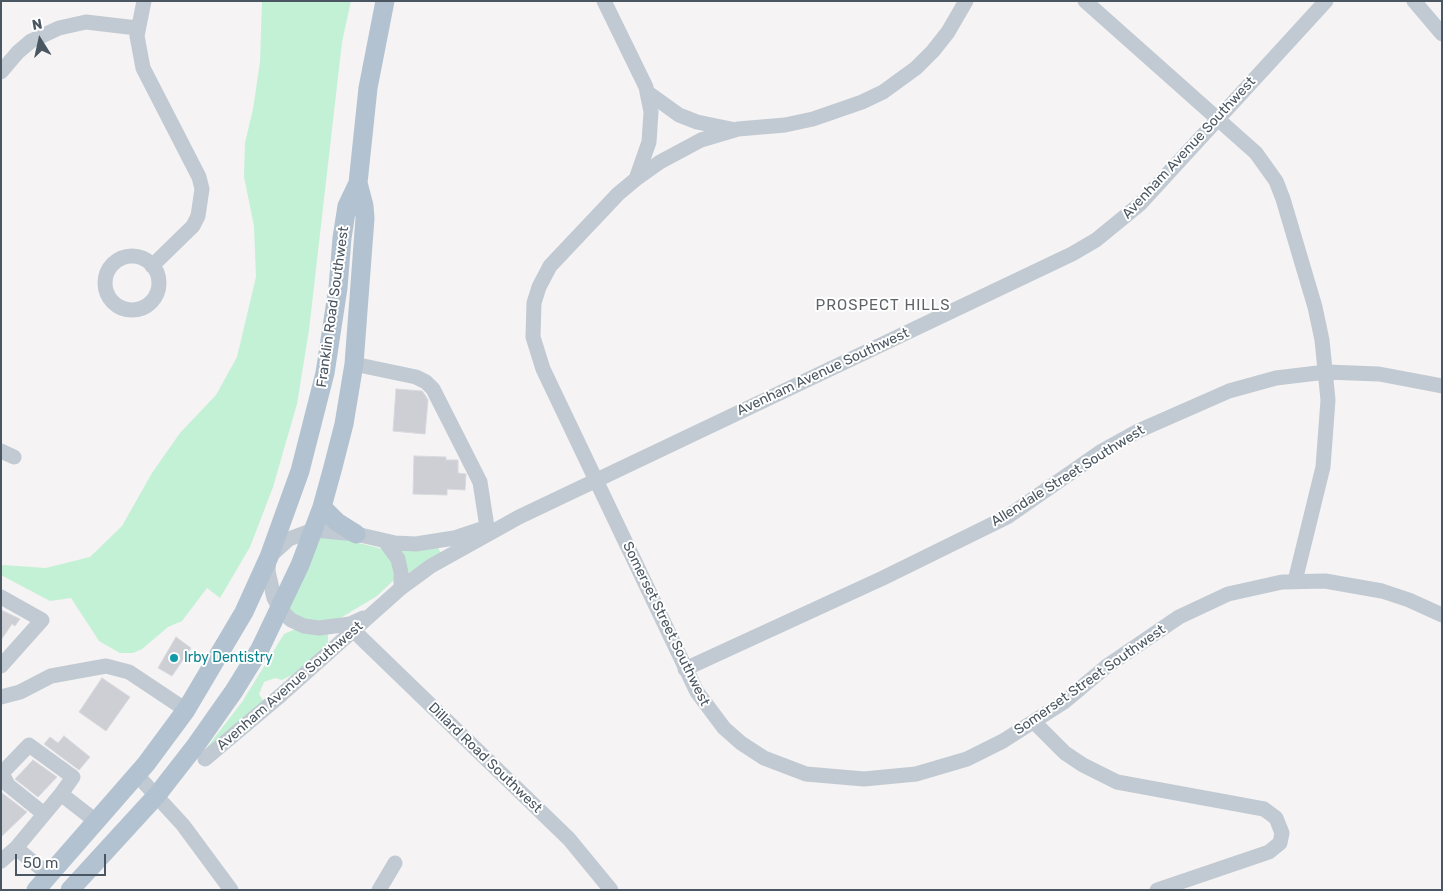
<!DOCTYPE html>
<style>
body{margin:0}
#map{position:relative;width:1443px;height:891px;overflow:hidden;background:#f5f3f3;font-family:Rubik,sans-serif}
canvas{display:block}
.frame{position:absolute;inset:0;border:2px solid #4a5661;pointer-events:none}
.north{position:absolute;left:15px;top:15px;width:50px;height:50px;-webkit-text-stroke:4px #fff;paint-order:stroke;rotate:350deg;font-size:14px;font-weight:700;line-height:20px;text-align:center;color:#4a5661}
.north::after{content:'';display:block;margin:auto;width:18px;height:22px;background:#4a5661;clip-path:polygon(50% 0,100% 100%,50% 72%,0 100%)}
.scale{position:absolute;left:15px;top:854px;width:91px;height:22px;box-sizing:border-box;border:2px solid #4a5661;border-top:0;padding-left:6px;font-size:15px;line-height:18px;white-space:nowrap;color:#4a5661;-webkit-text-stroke:4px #fff;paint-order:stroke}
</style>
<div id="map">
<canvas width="1443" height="891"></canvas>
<div class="frame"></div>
<div class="north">N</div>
<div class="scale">50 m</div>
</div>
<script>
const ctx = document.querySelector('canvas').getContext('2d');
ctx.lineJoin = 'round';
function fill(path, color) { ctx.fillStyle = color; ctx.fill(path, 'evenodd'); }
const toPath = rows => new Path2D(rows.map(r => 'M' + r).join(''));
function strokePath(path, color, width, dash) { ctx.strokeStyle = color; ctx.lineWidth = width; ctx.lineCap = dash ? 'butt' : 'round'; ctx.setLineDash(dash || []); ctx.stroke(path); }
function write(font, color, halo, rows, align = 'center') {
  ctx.font = font + ' Rubik,sans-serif'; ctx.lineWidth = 4; ctx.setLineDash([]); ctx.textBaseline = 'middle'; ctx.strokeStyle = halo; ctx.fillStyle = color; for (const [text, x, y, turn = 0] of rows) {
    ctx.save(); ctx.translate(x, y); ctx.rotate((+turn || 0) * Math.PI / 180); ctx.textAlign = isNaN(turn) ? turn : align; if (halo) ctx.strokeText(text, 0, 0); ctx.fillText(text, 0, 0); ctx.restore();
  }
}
const green = toPath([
 [262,1,351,1,342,42,309,330,297,404,273,487,250,547,220,598,207,588,182,621,168,627,142,649,133,653,120,653,99,641,71,598,50,601,1,575,1,568,3,565,46,568,90,557,122,526,152,473,180,433,216,395,237,357,256,277,254,226,244,177,245,143,253,109,260,62],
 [326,535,383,549,391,554,394,580,377,596,337,620,307,621,288,610,319,536],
 [438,548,441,553,405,575,398,550],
 [298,628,328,634,328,644,296,673,282,680,275,678,264,682,259,694,264,702,201,755,242,702,284,634]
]);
const building = toPath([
 [396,389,422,391,425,395,428,400,425,434,393,431,396,389],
 [414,456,446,457,446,460,458,460,458,473,466,474,465,490,447,489,447,495,413,494,414,456],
 [1,610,20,619,15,626,12,624,1,640,1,610],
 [176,637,191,648,172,676,158,668,176,637],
 [102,678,130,697,106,731,79,712,102,678],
 [64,736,90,757,79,770,44,744,50,737,58,743,64,736],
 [33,760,57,777,38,797,15,779,33,760],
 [2,793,27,812,1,837,1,794,2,793]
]);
const minor = toPath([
 [144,1,137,36,143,68,199,177,202,189,198,216,193,226,152,266],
 [604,1,646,87,651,112,649,142,636,179,618,194,550,266,539,287,534,303,533,337,543,369,697,692,724,728,741,743,764,758,806,774,864,779,916,774,967,759,1003,741,1064,702,1107,666,1179,617,1228,594,1282,582,1325,581,1382,591,1409,600,1442,615],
 [1085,1,1256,153,1276,181,1283,199,1315,307,1322,340,1328,400,1323,467,1295,581],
 [1414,1,1442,34],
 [1,72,18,52,31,41,59,28,86,22,137,28],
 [647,92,679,115,697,122,731,129],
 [636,179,660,162,701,140,738,129,785,125,813,119,862,102,883,92,916,68,933,51,948,32,966,1],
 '105 283a27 27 0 1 1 54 0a27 27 0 1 1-54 0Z',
 [354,364,416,377,426,382,433,389,480,482,487,527],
 [1,451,14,457],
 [385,541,398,559,401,573,401,588],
 [1,597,42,620,1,666],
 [363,618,350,624,319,628,304,626,291,620,280,609,274,598,268,571,269,557,289,539,313,530,356,534,395,543,416,544,454,538,487,527],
 [354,631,569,839,611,890],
 [685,669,883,578,1007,517,1102,451,1138,431,1229,391,1276,378,1326,372,1379,374,1442,386],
 [1,697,20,692,51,676,106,666,129,672,186,710],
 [1034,722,1065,753,1083,765,1117,782,1264,809,1276,818,1282,833,1280,843,1269,852,1157,890],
 [205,759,281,695,401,588,431,566,519,517,1072,254,1096,240,1140,204,1326,1],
 [137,775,183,825,231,890],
 [44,814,8,785,2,773,29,745,73,777,61,794,97,822],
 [1,861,16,848],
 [49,875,16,848,61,794],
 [379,890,395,863]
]);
const major = toPath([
 [322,507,337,522,356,534],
 [36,890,146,764,186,710,244,612,269,557,300,471,325,373,338,288,342,238,347,206,358,183,368,88,385,1],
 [70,890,157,795,196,745,234,691,260,649,300,565,322,507,333,467,344,424,354,364,365,218,364,206,358,183]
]);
const markers = [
 [174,658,5,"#0f9aa8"]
];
const streetNames = [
 ["Avenham Avenue Southwest",1189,148,-47],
 ["Franklin Road Southwest",333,307,-82],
 ["Avenham Avenue Southwest",823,372,-25],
 ["Allendale Street Southwest",1068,476,-32],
 ["Somerset Street Southwest",666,624,64],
 ["Somerset Street Southwest",1090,680,-35],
 ["Avenham Avenue Southwest",290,686,-41],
 ["Dillard Road Southwest",485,758,44]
];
const cultureNames = [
 ["Irby Dentistry",184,658]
];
const neighbourhoodNames = [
 ["PROSPECT HILLS",883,306]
];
fill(green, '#c3f1d5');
fill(building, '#cdcfd5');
strokePath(building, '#d7d9de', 1);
strokePath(minor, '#c1cad2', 15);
strokePath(major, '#b3c2d1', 19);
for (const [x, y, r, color] of markers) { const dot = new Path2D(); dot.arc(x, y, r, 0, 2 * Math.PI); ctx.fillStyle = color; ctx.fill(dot); strokePath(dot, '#fff', 2); }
write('14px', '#4a5661', '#fff', streetNames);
write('14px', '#0d838f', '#fff', cultureNames, 'left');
ctx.letterSpacing = '1px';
write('15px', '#5f6368', '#fff', neighbourhoodNames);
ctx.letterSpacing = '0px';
</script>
